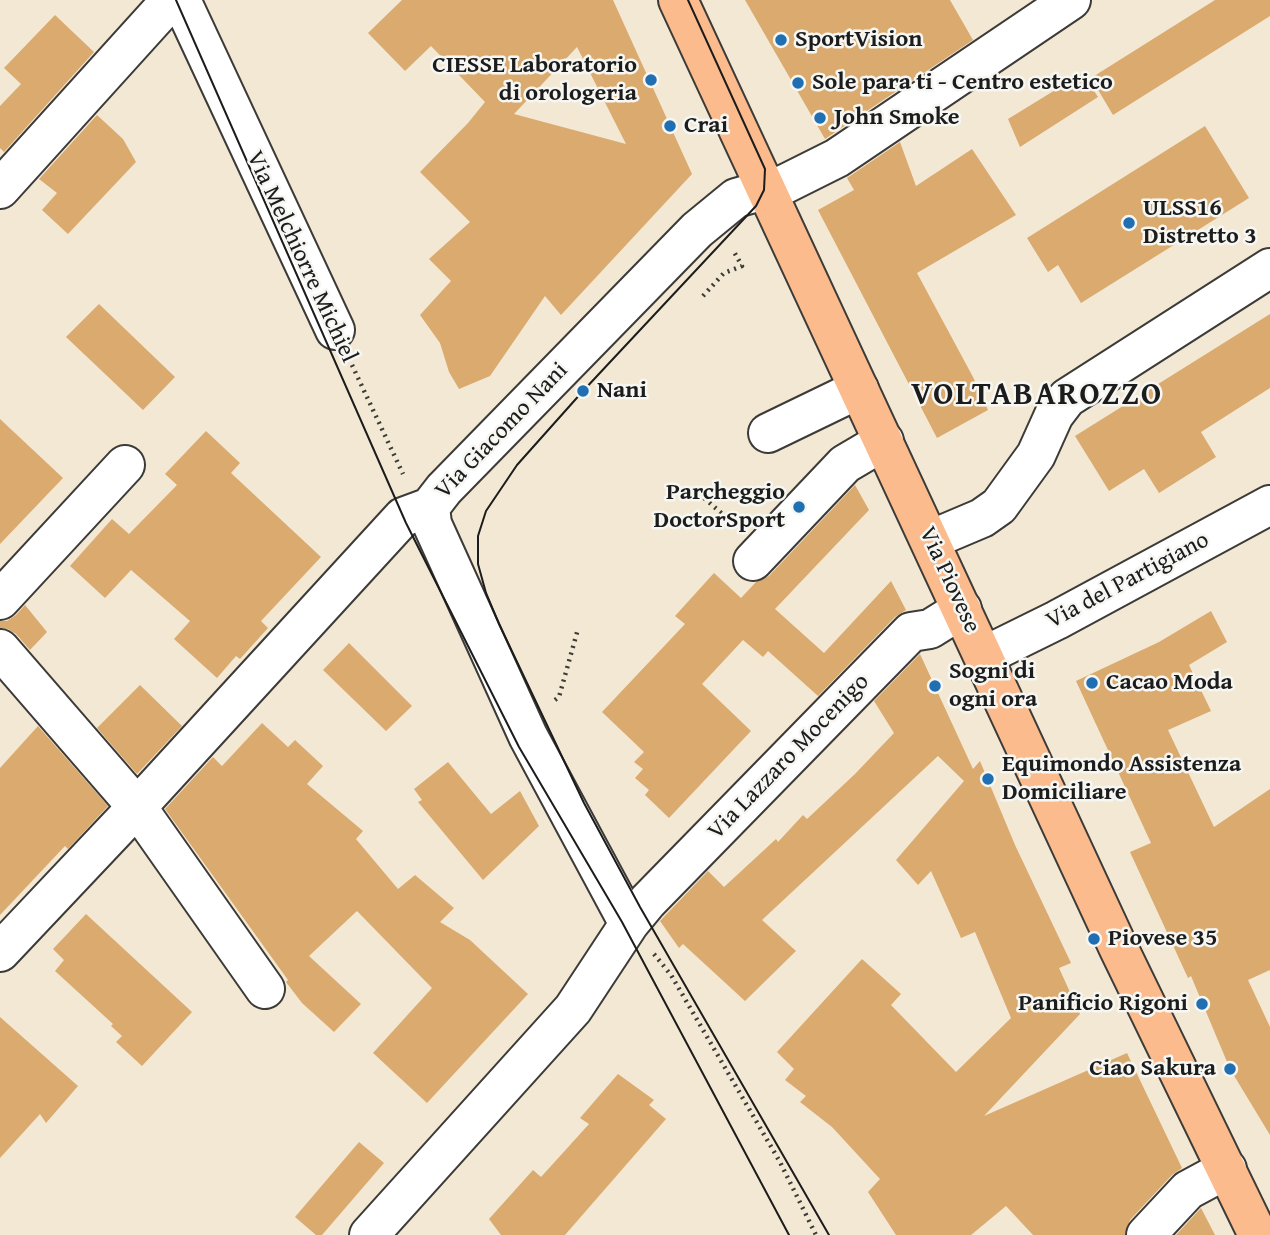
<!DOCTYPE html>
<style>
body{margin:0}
canvas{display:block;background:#f2e8d4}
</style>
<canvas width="1270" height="1235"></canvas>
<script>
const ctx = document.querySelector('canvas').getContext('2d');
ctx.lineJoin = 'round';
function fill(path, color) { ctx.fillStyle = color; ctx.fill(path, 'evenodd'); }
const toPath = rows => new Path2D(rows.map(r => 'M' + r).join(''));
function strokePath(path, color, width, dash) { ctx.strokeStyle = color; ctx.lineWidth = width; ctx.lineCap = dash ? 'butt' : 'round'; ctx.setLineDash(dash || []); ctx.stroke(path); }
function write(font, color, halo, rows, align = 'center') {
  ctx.font = font + ' "Gentium Book Plus",serif'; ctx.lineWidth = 5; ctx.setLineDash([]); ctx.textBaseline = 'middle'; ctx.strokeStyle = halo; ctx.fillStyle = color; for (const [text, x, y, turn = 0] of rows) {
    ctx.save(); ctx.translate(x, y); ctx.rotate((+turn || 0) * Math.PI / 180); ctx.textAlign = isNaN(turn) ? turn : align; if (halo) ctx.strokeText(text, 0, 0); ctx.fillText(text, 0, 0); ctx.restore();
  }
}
const building = toPath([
 [402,0,613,0,692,174,561,315,545,296,490,376,459,389,449,372,440,343,420,315,451,281,429,259,470,222,420,172,468,123,485,102,431,46,405,71,368,33],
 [577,47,626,144,514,114],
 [745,0,950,0,973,40,825,139],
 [1215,0,1270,0,1270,16,1113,115,1091,78],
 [55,15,94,52,4,152,0,148,0,106,21,84,4,68],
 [1083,73,1098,97,1020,147,1008,119],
 [97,115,123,139,136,162,68,234,42,210,57,193,39,179],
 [1205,126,1249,198,1081,303,1058,265,1048,272,1027,238],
 [900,142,916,186,972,149,1016,215,917,273,973,377,988,410,937,438,818,210,854,190,847,178],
 [99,304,175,377,143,410,66,337],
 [1270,314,1270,388,1201,432,1216,457,1159,493,1144,469,1109,491,1075,436],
 [0,419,63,478,0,544],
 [206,431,240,463,231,473,321,557,261,621,268,628,240,659,236,656,217,678,174,639,190,621,131,570,105,598,70,566,112,519,129,534,177,485,165,474],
 [855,485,869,510,775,609,824,653,891,581,906,610,895,617,818,696,768,651,763,657,743,640,702,684,751,731,669,818,645,795,649,790,635,778,643,769,634,762,644,752,602,712,685,624,675,616,714,573,741,598,756,582,769,576],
 [25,605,47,632,30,650,16,634,8,629,0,628,0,621,7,621,16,615],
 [1211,611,1227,642,1189,665,1211,711,1168,730,1214,827,1270,789,1270,970,1248,980,1270,1027,1270,1135,1230,1069,1191,976,1188,978,1130,852,1151,843,1076,681,1159,642],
 [349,643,412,706,386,731,323,670],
 [920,654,973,769,980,761,1015,845,1071,963,1059,968,1080,1014,984,1116,1127,1053,1182,1168,1172,1175,1130,1220,1125,1235,1033,1235,1006,1206,971,1235,896,1235,868,1192,880,1179,832,1127,800,1102,806,1096,785,1080,794,1069,777,1052,862,959,901,994,891,1005,956,1072,1011,1018,975,932,961,938,931,871,918,885,896,860,964,781,938,756,762,920,796,951,745,1001,683,944,679,948,660,921,708,871,724,887,776,839,778,842,803,815,807,819,855,774,894,733,874,701],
 [140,685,182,726,137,774,97,728],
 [262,723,288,747,295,740,323,766,307,784,363,831,356,839,398,889,415,875,454,908,440,922,470,940,528,994,427,1103,373,1053,432,988,357,911,309,956,361,1004,334,1032,302,1003,286,982,288,980,165,809,213,757,222,766],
 [38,726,108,806,68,849,65,846,0,915,0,768],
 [448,762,491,814,520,791,539,826,483,880,418,802,422,800,414,789],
 [86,914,192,1012,142,1066,116,1042,122,1036,111,1026,113,1024,55,971,64,960,53,949],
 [0,1017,78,1086,46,1123,40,1114,0,1158],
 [618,1074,654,1100,649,1105,666,1119,565,1235,501,1235,489,1219,533,1170,541,1177,561,1155,589,1124,580,1118],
 [359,1142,384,1163,322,1235,316,1235,295,1217],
 [1201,1208,1215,1235,1176,1235]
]);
const path = toPath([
 [703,296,724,273,742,266,733,250],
 [352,365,403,474],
 [704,498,735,525],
 [555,700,559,697,578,629],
 [654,954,671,975,780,1162,816,1235]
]);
const minor = toPath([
 [181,0,335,330],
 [0,189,171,0],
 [768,433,859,389],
 [430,507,432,524,528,736,629,924],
 [930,540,982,518,999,506,1036,455,1054,415,1067,398,1270,268],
 [753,561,845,464,884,441],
 [0,600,125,465],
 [0,649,137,807,265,989],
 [984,656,1057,620,1270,505],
 [0,952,137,807,403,517,430,507,444,489,697,230,736,198,785,184,837,158,1071,0],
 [369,1235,573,1009,629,924,648,901,911,632,930,629,962,609],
 [1146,1235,1188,1190,1227,1169]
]);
const major = toPath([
 [678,0,1119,949,1258,1235]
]);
const tram = toPath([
 [176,0,406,523,519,747,622,922,789,1235],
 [688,0,765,169,764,190,756,206,583,391,517,465,486,511,478,536,478,564,486,593,499,624,584,803,640,907,829,1235]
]);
const markers = [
 [781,40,7,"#1f6fb2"],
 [651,80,7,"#1f6fb2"],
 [798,83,7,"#1f6fb2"],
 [820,118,7,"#1f6fb2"],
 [670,126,7,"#1f6fb2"],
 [1129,223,7,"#1f6fb2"],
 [583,391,7,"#1f6fb2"],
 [799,507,7,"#1f6fb2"],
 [1092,683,7,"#1f6fb2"],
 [935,686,7,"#1f6fb2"],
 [988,779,7,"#1f6fb2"],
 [1094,939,7,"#1f6fb2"],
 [1202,1004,7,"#1f6fb2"],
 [1230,1069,7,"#1f6fb2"]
];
const poiNames = [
 ["SportVision",795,40],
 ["CIESSE Laboratorio",637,66,"right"],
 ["di orologeria",637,94,"right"],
 ["Sole para ti - Centro estetico",812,83],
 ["John Smoke",834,118],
 ["Crai",684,126],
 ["ULSS16",1143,209],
 ["Distretto 3",1143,237],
 ["Nani",597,391],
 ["Parcheggio",785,493,"right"],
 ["DoctorSport",785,521,"right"],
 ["Sogni di",949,672],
 ["ogni ora",949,700],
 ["Cacao Moda",1106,683],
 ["Equimondo Assistenza",1002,765],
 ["Domiciliare",1002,793],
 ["Piovese 35",1108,939],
 ["Panificio Rigoni",1188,1004,"right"],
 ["Ciao Sakura",1216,1069,"right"]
];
const streetNames = [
 ["Via Melchiorre Michiel",301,257,65],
 ["Via Giacomo Nani",502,431,-46],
 ["Via Piovese",949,580,65],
 ["Via del Partigiano",1128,581,-28],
 ["Via Lazzaro Mocenigo",789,757,-46]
];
const districtNames = [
 ["VOLTABAROZZO",1037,396]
];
fill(building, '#dbaa6f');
strokePath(minor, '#3c3b38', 42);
strokePath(major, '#3c3b38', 42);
strokePath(path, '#3c3b38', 4.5, [2, 5]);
strokePath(minor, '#fff', 38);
strokePath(major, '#fbbb8d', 38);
strokePath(tram, '#1c1c1c', 2);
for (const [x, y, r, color] of markers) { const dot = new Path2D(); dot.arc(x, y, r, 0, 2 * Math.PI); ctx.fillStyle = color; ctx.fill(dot); strokePath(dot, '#f6f6f2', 2.5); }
write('bold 24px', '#1c1c1c', '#f6f6f2', poiNames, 'left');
write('24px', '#1c1c1c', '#f6f6f2', streetNames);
ctx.letterSpacing = '2px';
write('bold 32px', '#1c1c1c', '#f6f6f2', districtNames);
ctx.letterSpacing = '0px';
</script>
